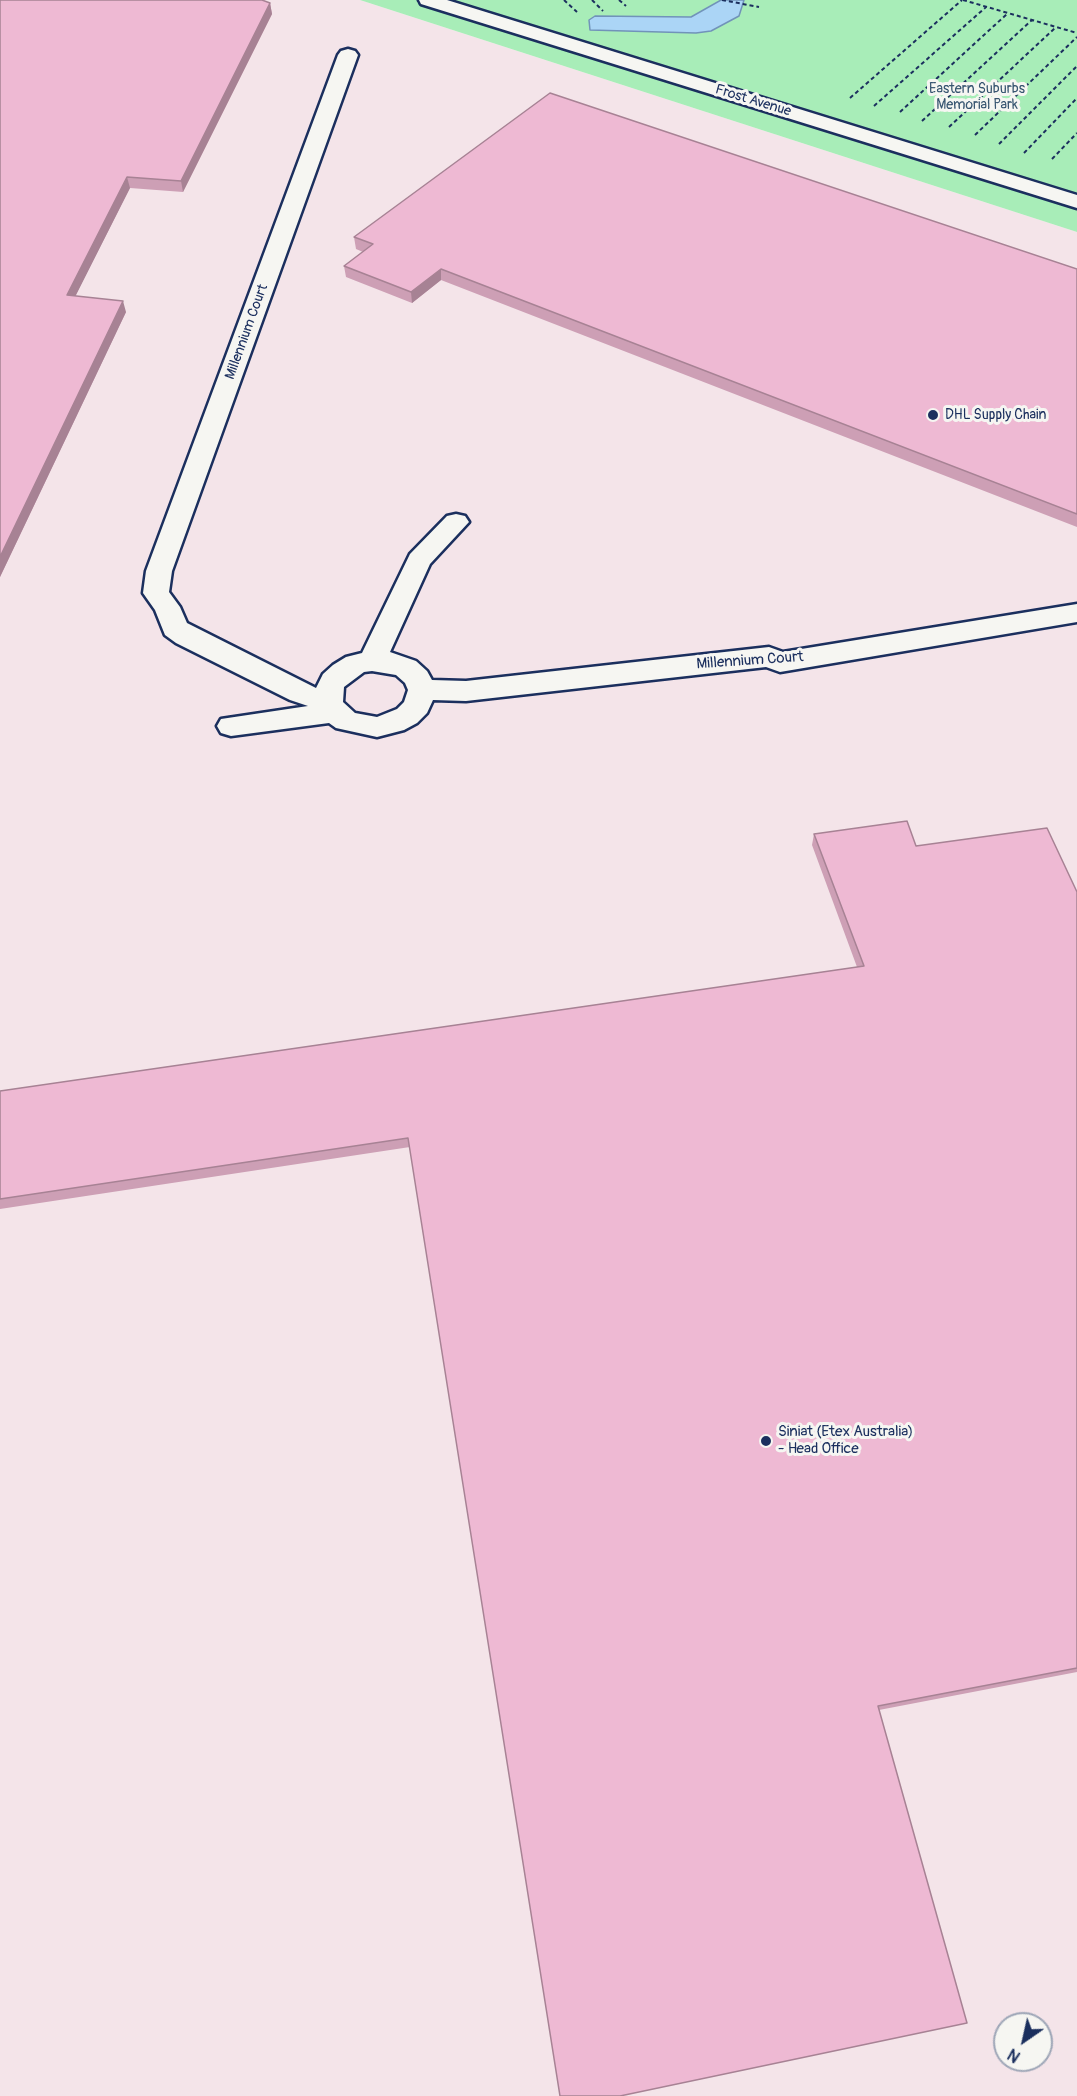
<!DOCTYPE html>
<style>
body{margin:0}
#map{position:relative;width:1077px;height:2096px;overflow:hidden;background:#f6f6f2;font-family:Pangolin,sans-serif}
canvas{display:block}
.north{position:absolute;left:993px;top:2012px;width:60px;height:60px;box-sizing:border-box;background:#f6f6f2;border:2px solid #9ea6b7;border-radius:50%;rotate:214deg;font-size:16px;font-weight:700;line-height:24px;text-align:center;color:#1b2f5e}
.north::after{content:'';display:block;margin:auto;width:21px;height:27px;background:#1b2f5e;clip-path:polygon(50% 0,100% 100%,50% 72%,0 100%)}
</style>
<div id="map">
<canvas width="1077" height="2096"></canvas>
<div class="north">N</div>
</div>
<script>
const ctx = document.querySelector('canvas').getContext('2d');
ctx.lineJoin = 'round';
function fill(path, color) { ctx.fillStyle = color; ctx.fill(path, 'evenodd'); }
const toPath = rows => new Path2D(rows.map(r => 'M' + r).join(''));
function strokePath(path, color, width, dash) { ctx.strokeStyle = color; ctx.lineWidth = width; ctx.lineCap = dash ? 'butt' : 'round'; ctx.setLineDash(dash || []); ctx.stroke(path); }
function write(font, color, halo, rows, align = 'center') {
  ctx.font = font + ' Pangolin,sans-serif'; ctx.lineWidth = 6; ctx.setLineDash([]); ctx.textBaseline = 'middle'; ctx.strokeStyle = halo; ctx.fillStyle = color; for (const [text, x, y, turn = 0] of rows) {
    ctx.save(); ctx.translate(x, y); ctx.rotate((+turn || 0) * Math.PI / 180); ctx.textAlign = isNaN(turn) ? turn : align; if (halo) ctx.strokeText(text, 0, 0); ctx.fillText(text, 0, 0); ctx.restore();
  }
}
const built = toPath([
 [0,0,360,0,1077,232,1077,2096,0,2096],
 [1005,2024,1041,2024,1041,2060,1005,2060]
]);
const green = toPath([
 [360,0,1077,0,1077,232]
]);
const water = toPath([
 [721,0,744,0,739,16,711,31,696,33,590,30,589,20,595,16,691,17,721,0]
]);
const path = toPath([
 [564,0,577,12],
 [592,0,603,11],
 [619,0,626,6],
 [722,0,759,7],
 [963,0,1077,33],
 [850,98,962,0],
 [874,106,986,7],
 [900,112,1008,13],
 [922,121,1032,20],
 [949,127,1056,27],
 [975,135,1077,37],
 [999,144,1077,66],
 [1024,153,1077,98],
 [1052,159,1077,133]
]);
const minor = toPath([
 [419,0,447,0,1077,195,1077,208,421,4,419,0],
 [348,49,355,51,358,55,172,571,169,592,180,607,187,623,316,688,323,674,333,665,346,657,362,653,410,554,447,516,456,514,465,516,469,522,430,564,390,652,416,661,427,671,432,680,466,681,769,647,783,652,1077,604,1077,622,780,672,766,667,466,701,433,700,427,713,417,723,404,730,377,737,336,728,329,723,231,736,221,733,217,726,221,719,308,706,290,700,176,643,165,635,155,610,143,593,146,571,338,55,341,51,348,49],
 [372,671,396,675,405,683,408,690,404,702,397,709,377,717,355,713,343,702,344,687,364,672,372,671]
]);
const wall = toPath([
 [0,0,270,3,272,14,183,192,130,188,75,296,126,312,0,577],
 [354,237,1077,269,1077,527,441,280,412,303,346,277,344,266,363,252,356,249],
 [814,834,916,846,1077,892,1077,1672,879,1710,410,1147,0,1209,0,1091,857,967,812,845]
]);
const shadedWall = toPath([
 [270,3,272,14,183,192,181,181],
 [127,177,130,188,70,307,67,295],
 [441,269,441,280,412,303,411,292],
 [123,301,126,312,0,577,0,557]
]);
const building = toPath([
 [0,0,262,0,270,3,181,181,127,177,67,295,123,301,0,557,0,0],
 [550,93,1077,269,1077,514,441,269,411,292,344,266,373,244,354,237,550,93],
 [907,821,916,846,1047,828,1077,892,1077,1668,878,1706,967,2023,620,2096,560,2096,408,1138,0,1199,0,1091,864,966,814,834,907,821]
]);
const markers = [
 [933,415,6,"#1b2f5e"],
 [766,1441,6,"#1b2f5e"]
];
const farParknames = [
 ["Eastern Suburbs",977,89],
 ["Memorial Park",977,105]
];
const farStreetnames = [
 ["Frost Avenue",753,101,17],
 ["Millennium Court",247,332,-70]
];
const farPoinames = [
 ["DHL Supply Chain",945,415]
];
const streetNames = [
 ["Millennium Court",750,661,-4]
];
const poiNames = [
 ["Siniat (Etex Australia)",778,1432],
 ["- Head Office",778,1449]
];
fill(built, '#f4e4e9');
fill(green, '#a8edb8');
fill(water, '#abd5f6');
strokePath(water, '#7193b9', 1.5);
strokePath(minor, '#1b2f5e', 5);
strokePath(path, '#1b2f5e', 2, [4, 3]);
fill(minor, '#f6f6f2');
fill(wall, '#cd9fb5');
fill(shadedWall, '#a78294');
fill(building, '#eeb9d3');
strokePath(building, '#a78294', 1.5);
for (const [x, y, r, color] of markers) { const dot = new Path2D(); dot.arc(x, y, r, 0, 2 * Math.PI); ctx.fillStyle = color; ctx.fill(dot); strokePath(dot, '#f6f6f2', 2); }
write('14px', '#375570', '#f6f6f2', farParknames);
write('14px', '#1b2f5e', '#f6f6f2', farStreetnames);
write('14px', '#1b2f5e', '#f6f6f2', farPoinames, 'left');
write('15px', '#1b2f5e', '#f6f6f2', streetNames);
write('15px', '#1b2f5e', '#f6f6f2', poiNames, 'left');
</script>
